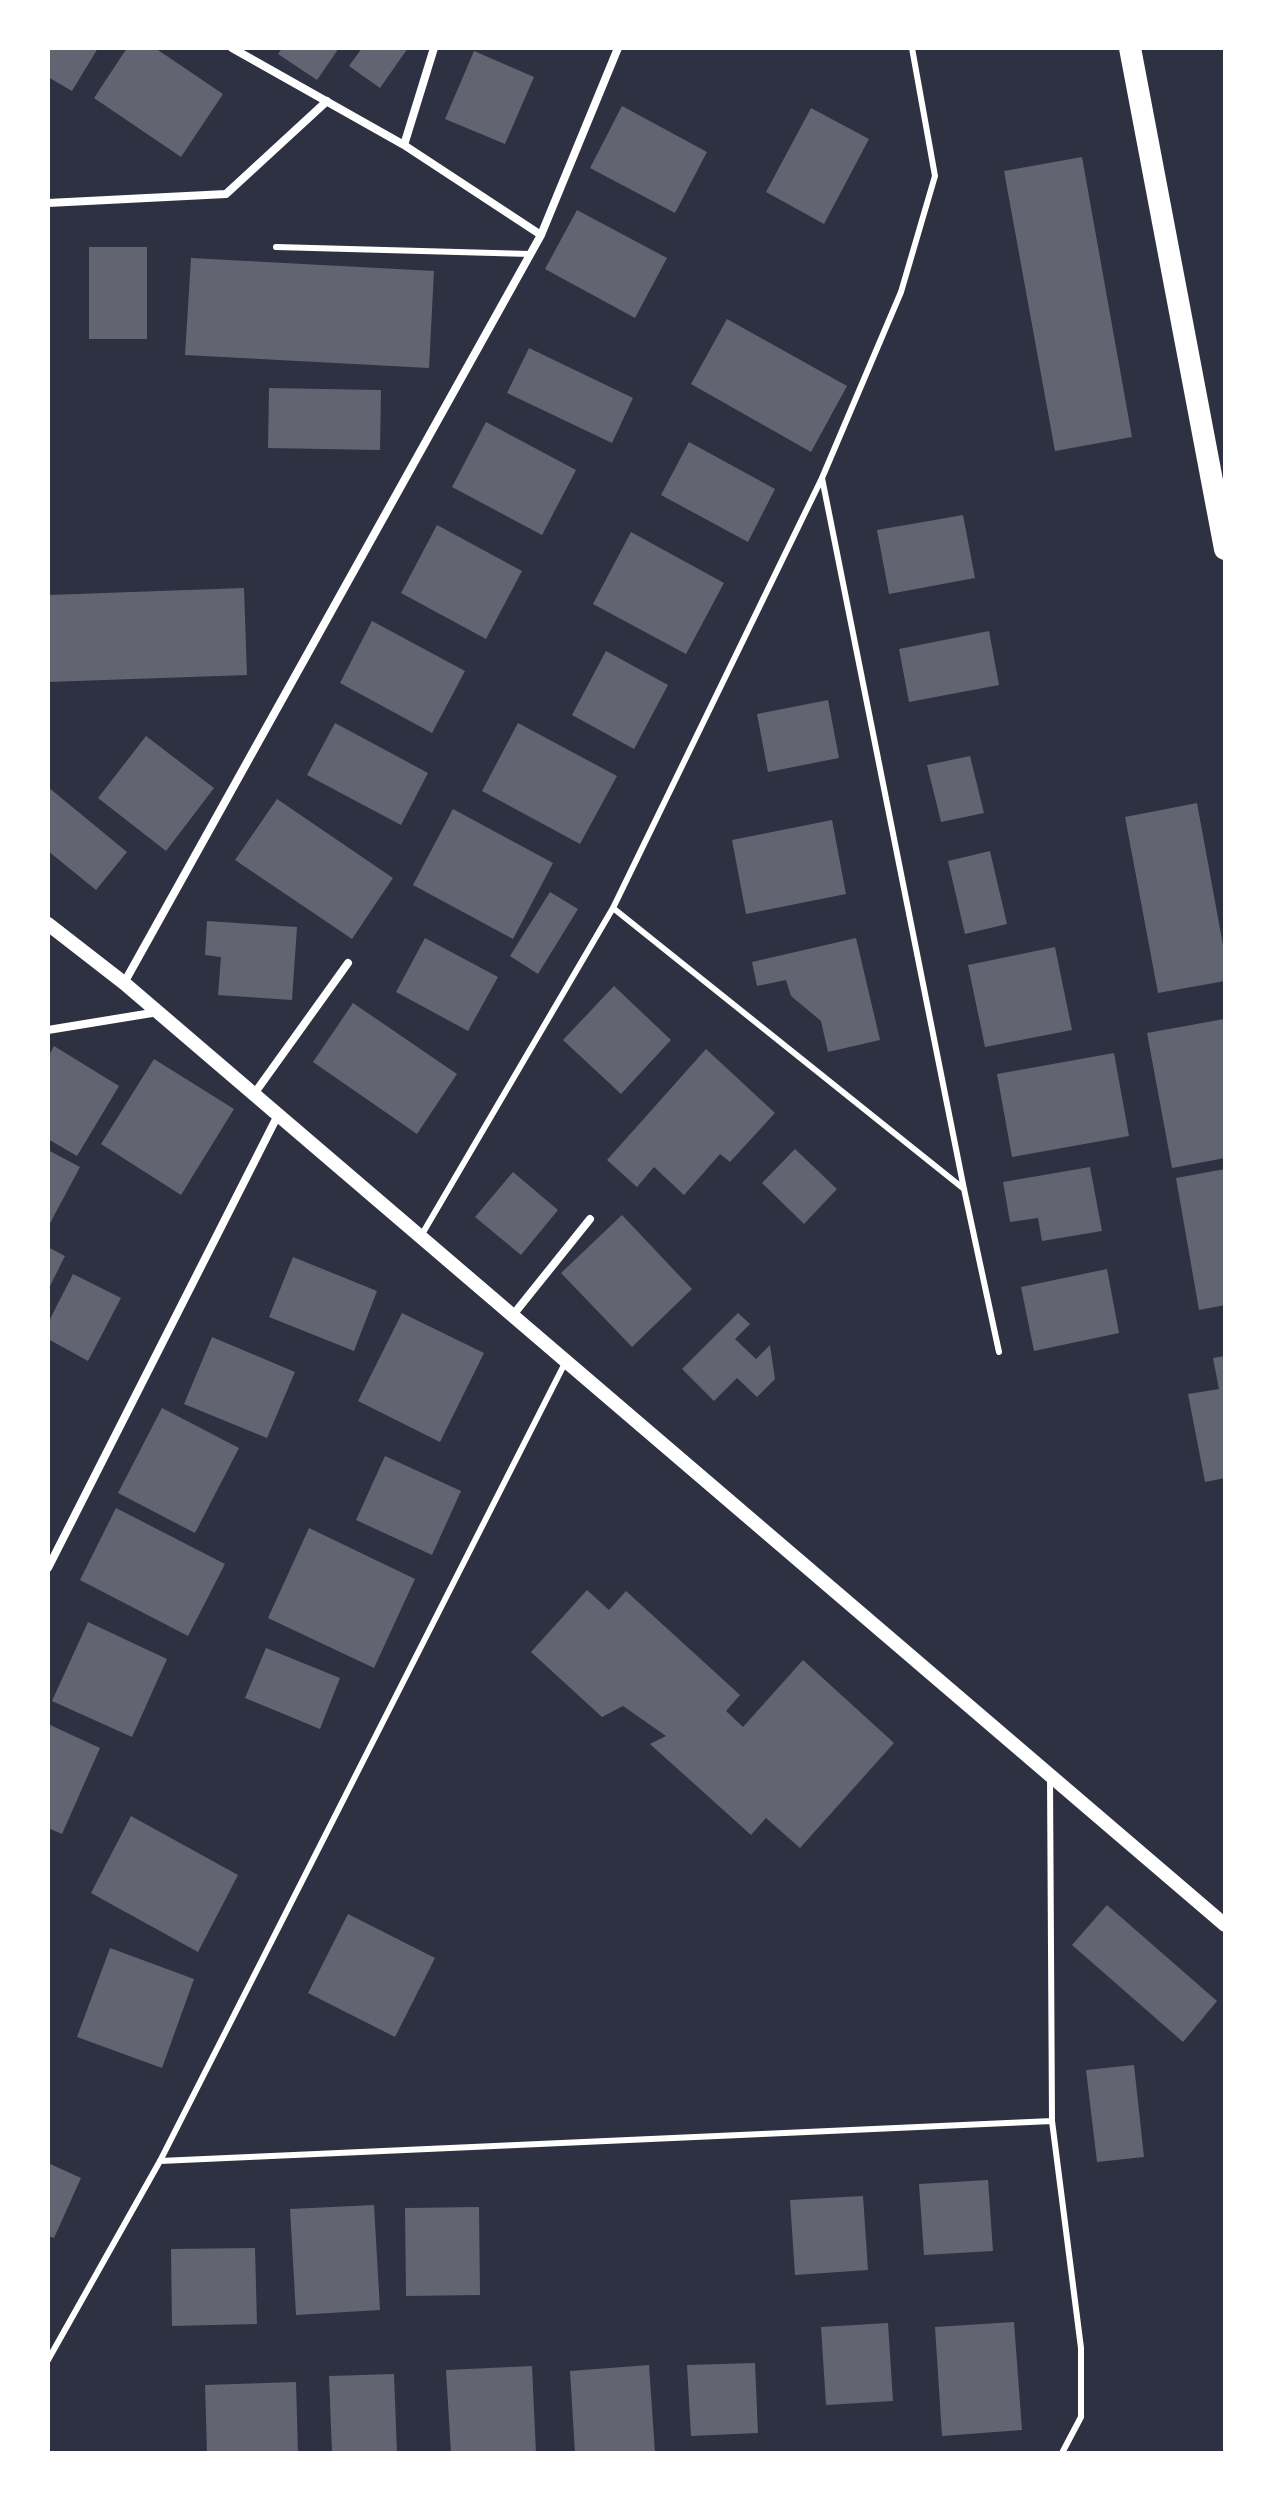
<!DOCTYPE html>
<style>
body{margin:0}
#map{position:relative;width:1273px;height:2501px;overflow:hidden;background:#2d3142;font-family:Raleway,sans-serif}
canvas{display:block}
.frame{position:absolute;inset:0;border:50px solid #fff;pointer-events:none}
</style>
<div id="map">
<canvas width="1273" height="2501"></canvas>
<div class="frame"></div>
</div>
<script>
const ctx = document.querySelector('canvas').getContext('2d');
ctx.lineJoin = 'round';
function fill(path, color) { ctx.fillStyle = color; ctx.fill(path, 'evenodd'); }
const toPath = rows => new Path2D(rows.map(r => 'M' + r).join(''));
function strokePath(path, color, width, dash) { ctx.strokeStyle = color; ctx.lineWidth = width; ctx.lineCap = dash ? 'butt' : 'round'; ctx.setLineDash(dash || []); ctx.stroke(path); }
const building = toPath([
 [48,48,98,48,72,91,48,77],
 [127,48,155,48,223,94,181,157,94,98],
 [282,48,339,48,317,80,278,54],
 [362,48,408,48,380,88,349,66],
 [474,51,534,77,505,144,445,119],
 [622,106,707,152,675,213,590,168],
 [811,108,869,139,824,224,766,192],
 [1082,157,1132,437,1055,451,1004,171],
 [577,210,667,258,635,318,545,269],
 [89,247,147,247,147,339,89,339],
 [191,258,434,271,429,368,185,355],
 [727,319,847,386,811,452,691,384],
 [529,348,633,398,612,443,507,393],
 [269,388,381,390,380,450,268,448],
 [486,422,576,470,542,535,452,487],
 [689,442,775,489,748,542,661,495],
 [963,515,975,578,889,594,877,530],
 [437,525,522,571,486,639,401,593],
 [631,532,724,583,686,654,593,604],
 [244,588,247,675,48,682,48,595],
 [372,621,465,671,432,733,340,683],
 [989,631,999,685,909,702,899,649],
 [606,651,668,685,634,749,572,715],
 [828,700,839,758,768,772,757,714],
 [335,723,428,773,401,825,307,775],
 [518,723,617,776,580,844,482,791],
 [146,736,214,788,166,851,98,798],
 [970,756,984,813,941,822,927,765],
 [48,787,127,852,96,890,48,851],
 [277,799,393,878,352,939,235,860],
 [1197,803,1225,956,1225,981,1158,993,1125,817],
 [453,809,553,863,513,939,413,885],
 [832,820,846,894,746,914,732,840],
 [990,851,1007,924,965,934,948,861],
 [550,892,578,909,538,974,510,956],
 [207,921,297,927,292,1000,218,995,221,957,205,955],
 [425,938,498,977,468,1031,396,992],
 [856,938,880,1040,828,1052,821,1021,791,996,786,980,757,986,752,962],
 [1055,947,1072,1030,985,1047,968,965],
 [614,986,671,1040,621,1094,563,1040],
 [353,1003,457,1074,417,1134,313,1062],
 [1224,1019,1225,1158,1172,1168,1147,1033],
 [54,1046,119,1086,77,1156,48,1139,48,1057],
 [706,1049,775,1113,730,1162,720,1154,684,1195,654,1167,637,1187,607,1160],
 [1114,1053,1129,1136,1012,1157,997,1074],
 [154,1059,234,1109,181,1195,101,1144],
 [795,1149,837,1189,804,1224,762,1183],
 [48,1150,80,1167,48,1227],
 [1090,1167,1102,1231,1042,1241,1038,1218,1010,1222,1003,1182],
 [1225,1169,1225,1305,1199,1310,1176,1178],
 [513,1172,558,1210,521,1255,475,1217],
 [622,1215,692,1289,632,1347,561,1273],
 [48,1247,65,1256,48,1290],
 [293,1257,377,1291,354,1351,269,1317],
 [1107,1269,1119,1333,1034,1351,1021,1287],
 [73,1274,121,1298,88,1361,48,1339,48,1323],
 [402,1313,484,1353,440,1442,358,1401],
 [738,1313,750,1324,735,1339,756,1359,770,1345,775,1379,757,1397,737,1378,714,1401,682,1369],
 [212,1337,295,1372,267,1438,184,1404],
 [1225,1356,1225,1478,1205,1482,1188,1394,1219,1389,1213,1358],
 [162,1408,239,1448,195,1533,118,1493],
 [385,1456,461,1491,432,1555,356,1520],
 [116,1508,225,1564,188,1636,80,1580],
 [309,1528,415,1579,374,1668,268,1618],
 [587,1590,609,1610,626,1591,740,1695,726,1711,743,1727,803,1660,894,1743,800,1848,766,1818,751,1835,650,1744,666,1736,623,1706,602,1717,531,1652],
 [88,1622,167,1659,132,1737,52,1701],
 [266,1648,340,1678,320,1729,245,1698],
 [48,1724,100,1748,62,1834,48,1828],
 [131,1816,238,1875,198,1952,91,1893],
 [1107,1905,1217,2001,1183,2042,1072,1945],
 [348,1914,435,1958,395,2037,308,1993],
 [110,1948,194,1979,162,2068,77,2037],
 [1134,2065,1144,2157,1097,2162,1086,2070],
 [48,2163,81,2178,54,2238,48,2236],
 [988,2180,993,2251,924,2255,919,2184],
 [863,2196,868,2270,795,2275,790,2200],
 [374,2205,380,2310,296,2315,290,2209],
 [479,2207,480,2295,406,2296,405,2208],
 [255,2248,257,2324,172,2326,171,2249],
 [1014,2322,1022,2430,942,2436,935,2327],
 [888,2323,893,2401,826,2405,821,2327],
 [755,2363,758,2433,691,2436,687,2365],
 [649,2365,655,2453,575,2453,570,2371],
 [532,2366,536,2453,451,2453,446,2370],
 [394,2374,397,2453,332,2453,329,2376],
 [296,2382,298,2453,207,2453,205,2385]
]);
const service = toPath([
 [276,247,530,254],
 [822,478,964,1189,999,1352],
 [613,908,964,1189],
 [421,1236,613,908,822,478,901,292,935,176,912,48],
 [1050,1778,1052,2121,1081,2348,1081,2417,1062,2453],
 [160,2161,1052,2121],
 [48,2360,160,2161,566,1361]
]);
const minor = toPath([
 [232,48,404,145,541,235],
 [404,145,434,48],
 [48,203,226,194,327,101],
 [124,983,541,235,618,48],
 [48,1030,158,1012],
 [254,1094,348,963],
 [513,1315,590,1219],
 [48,1568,278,1115]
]);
const tertiary = toPath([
 [48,924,124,983,1225,1925]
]);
const trunk = toPath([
 [1130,48,1225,549]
]);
fill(building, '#626471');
strokePath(service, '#fff', 6);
strokePath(minor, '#fff', 8);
strokePath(tertiary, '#fff', 14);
strokePath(trunk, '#fff', 22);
</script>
